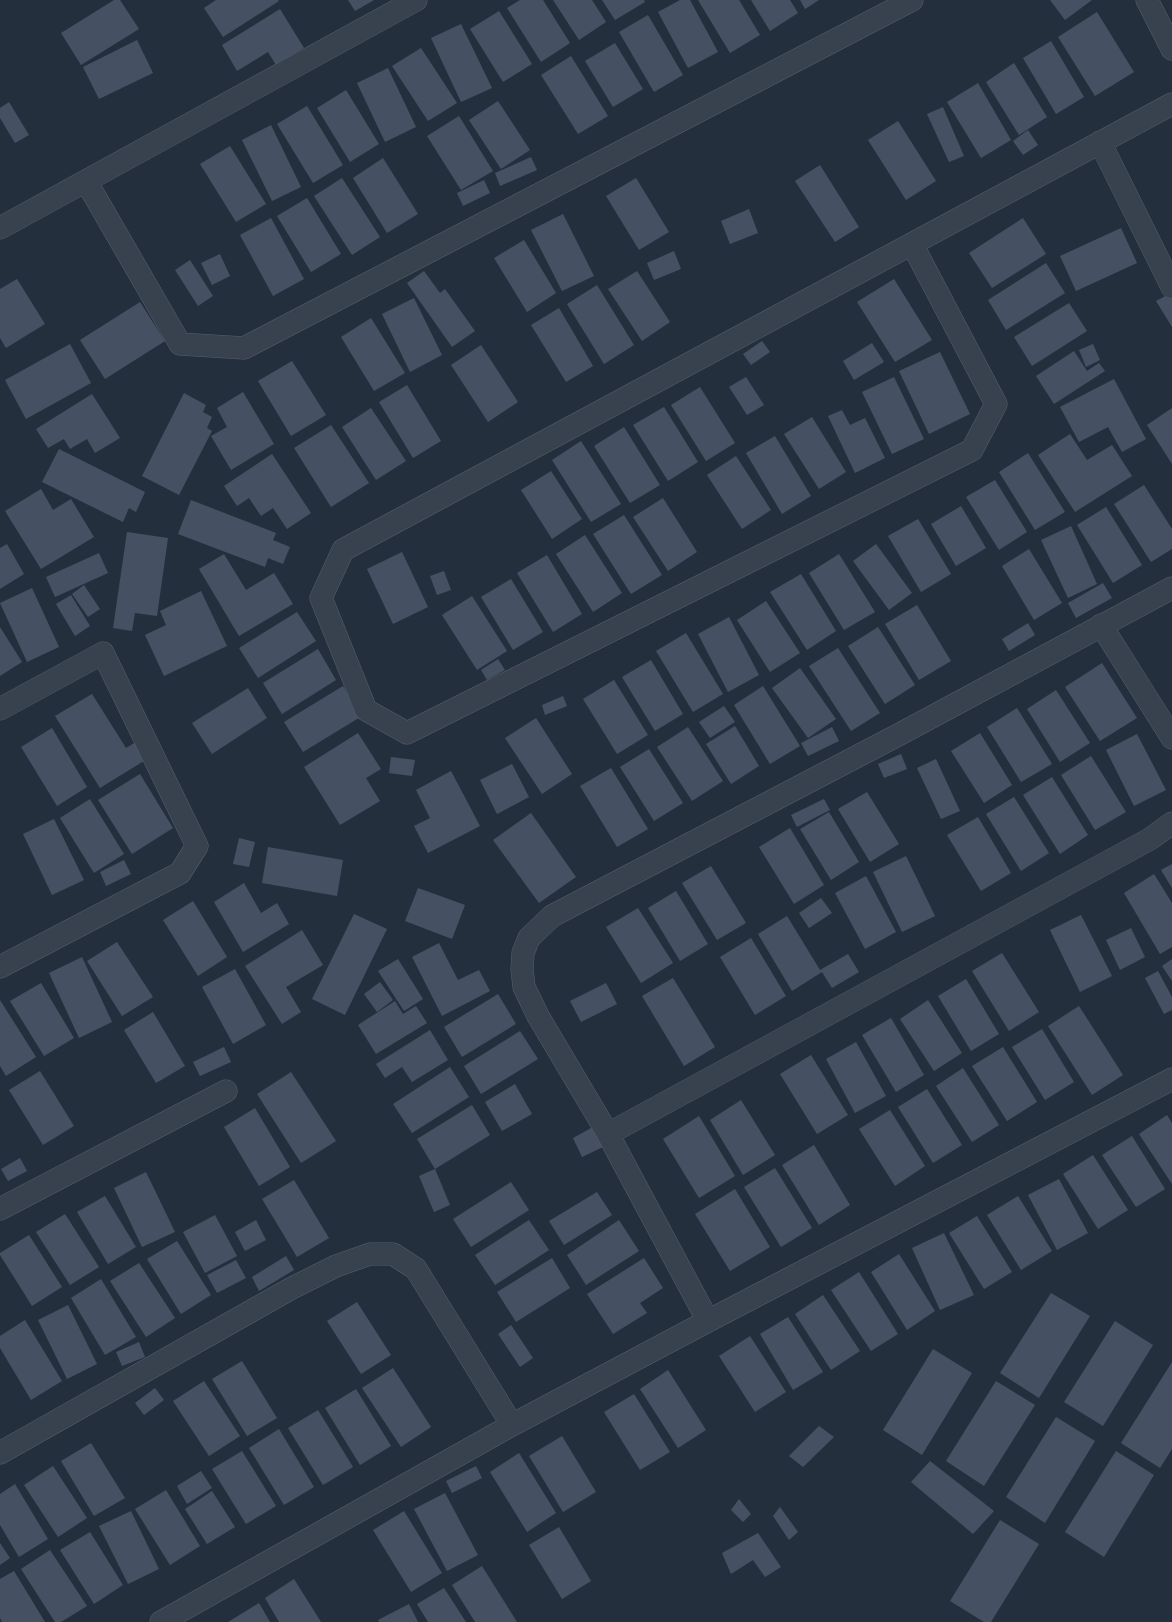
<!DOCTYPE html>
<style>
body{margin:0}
canvas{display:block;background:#242f3e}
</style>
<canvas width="1172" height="1622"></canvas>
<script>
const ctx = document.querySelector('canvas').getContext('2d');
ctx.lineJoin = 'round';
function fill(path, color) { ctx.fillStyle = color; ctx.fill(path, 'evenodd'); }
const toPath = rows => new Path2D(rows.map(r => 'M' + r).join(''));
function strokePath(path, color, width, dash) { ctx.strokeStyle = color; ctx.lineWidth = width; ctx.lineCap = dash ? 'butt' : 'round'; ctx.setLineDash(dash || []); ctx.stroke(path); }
const building = toPath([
 [114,0,120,0,139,29,81,65,61,33],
 [216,0,278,0,279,1,223,37,204,8],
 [348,0,374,0,355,11],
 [520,0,543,0,570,43,541,62,507,8],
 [553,0,592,0,606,22,579,40],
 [602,0,644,0,645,2,615,20],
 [680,0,690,0,718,52,688,68,658,12],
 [698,0,739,0,760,35,730,53],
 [751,0,790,0,798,13,770,31],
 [800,0,819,0,805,9],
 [1050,0,1092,0,1065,20],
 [280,9,304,48,276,65,268,52,237,71,222,45],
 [499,11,532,64,503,82,470,29],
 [1097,12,1134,72,1095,96,1058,37],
 [648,15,683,75,654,92,619,32],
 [461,24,492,88,461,102,431,38],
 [137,40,153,73,99,99,83,67],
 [1051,41,1084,97,1056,114,1023,58],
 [615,43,643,89,613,107,585,61],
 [421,48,457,103,428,121,392,66],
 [571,56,608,116,578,134,541,75],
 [1014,63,1047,117,1019,135,986,82],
 [388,68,416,127,385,142,357,83],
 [978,83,1011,140,981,158,947,102],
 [346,90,379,144,350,162,317,108],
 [498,101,530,150,501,169,469,120],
 [9,102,29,135,15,143,0,118,0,108],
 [307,106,343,165,313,183,277,124],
 [943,107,964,156,949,162,927,114],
 [459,116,493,171,461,190,427,136],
 [898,121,936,181,906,200,868,140],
 [271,125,301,187,272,201,242,140],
 [1028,130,1038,145,1023,155,1013,141],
 [230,146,266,204,236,222,200,164],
 [531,157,537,170,500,186,495,173],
 [383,158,418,214,387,233,353,178],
 [820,165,859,227,835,242,795,181],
 [342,178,380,237,352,255,314,196],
 [636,178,669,232,639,250,606,196],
 [484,180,490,193,463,206,457,193],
 [307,198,341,254,311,272,277,216],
 [749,209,758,233,730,244,721,221],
 [563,214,594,276,562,291,531,230],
 [271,218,304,279,273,296,240,235],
 [1023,218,1046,254,992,288,969,253],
 [1121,228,1137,263,1076,291,1060,256],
 [524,240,556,293,527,312,494,258],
 [674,251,681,269,654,280,647,263],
 [220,254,230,276,212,285,201,263],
 [190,260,213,296,198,306,175,270],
 [1046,263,1065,293,1006,330,988,300],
 [424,271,440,293,445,289,475,331,452,347,407,283],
 [637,271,670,322,642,341,608,289],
 [17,279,45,324,6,348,0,338,0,289],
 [894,279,932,340,895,362,857,302],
 [597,285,634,345,604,364,567,304],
 [1169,294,1172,299,1172,327,1156,301],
 [414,298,442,355,410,372,382,314],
 [140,302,165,341,105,379,80,340],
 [1069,303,1087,331,1032,366,1014,337],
 [559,308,593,366,566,382,531,325],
 [371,318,405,373,374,391,341,337],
 [762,341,770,352,751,365,743,354],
 [872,343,884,362,854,380,843,361],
 [70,344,91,383,26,419,5,380],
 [1093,344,1100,360,1086,367,1079,350],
 [481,345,518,402,488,422,451,365],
 [1074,351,1087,371,1099,363,1105,371,1054,404,1036,376],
 [940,352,970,414,929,434,899,371],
 [292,361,326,415,291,436,258,381],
 [746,377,764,405,747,415,729,387],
 [894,377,924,439,892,454,862,392],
 [1114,379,1146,439,1122,452,1108,427,1079,442,1060,407],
 [407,385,441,441,413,458,379,402],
 [700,387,735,443,706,461,671,405],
 [243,392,274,444,231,470,211,436,227,427,217,408],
 [184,393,206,405,203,412,212,417,207,428,212,431,179,495,142,476],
 [92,394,120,438,95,453,87,439,70,449,64,439,48,448,36,429],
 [664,407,698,462,668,481,633,425],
 [371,408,406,461,376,480,342,427],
 [1172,408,1172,464,1147,425],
 [842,410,850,425,865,418,885,458,855,473,828,416],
 [812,417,846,472,819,489,784,434],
 [331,425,369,483,331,507,294,448],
 [624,427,660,485,630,503,594,446],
 [1070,434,1087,460,1112,445,1132,476,1075,512,1038,455],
 [775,436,811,496,782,514,746,453],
 [581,441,621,504,591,522,552,460],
 [59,449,145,492,136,512,129,508,123,522,42,482],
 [1028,453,1065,512,1035,530,999,472],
 [272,454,311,513,287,529,273,508,261,516,249,498,237,506,224,486],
 [736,456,771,510,742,529,707,475],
 [551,471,582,519,552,539,521,490],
 [995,480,1027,532,999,550,966,497],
 [1144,485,1172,529,1172,549,1151,562,1114,504],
 [41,489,53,510,71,499,94,537,41,569,5,511],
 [663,498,697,552,668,571,633,517],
 [191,500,276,533,273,540,290,547,283,564,268,558,265,567,178,534],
 [961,506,986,548,956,566,931,524],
 [1106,507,1142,565,1113,583,1077,525],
 [624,515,662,575,631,594,593,534],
 [918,519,951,574,921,592,888,536],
 [1071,526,1097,584,1068,598,1041,540],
 [127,532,168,538,157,616,135,613,132,631,113,628],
 [585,535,622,593,593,612,556,554],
 [7,544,24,574,0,589,0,548],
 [876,544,912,593,889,610,853,561],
 [1029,549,1062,603,1034,620,1002,566],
 [402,552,428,607,393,624,367,569],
 [99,553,108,573,55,597,46,577],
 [224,554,246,590,274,573,293,604,239,636,199,569],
 [839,554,875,612,844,630,809,573],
 [547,555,582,614,553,632,517,573],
 [444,571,451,590,437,595,430,576],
 [801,574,836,631,807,650,770,592],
 [511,579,543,632,513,650,481,597],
 [1103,583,1112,598,1076,618,1068,603],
 [84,585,100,609,88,617,72,594],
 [32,588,59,647,27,662,0,603],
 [201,591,227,646,164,676,145,635,166,625,160,611],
 [71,595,90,626,75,636,56,604],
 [472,596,507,651,477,670,442,615],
 [766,601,800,653,770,672,737,620],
 [917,605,951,661,919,680,885,624],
 [297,612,316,641,258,678,239,648],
 [729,617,759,675,728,692,698,634],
 [1028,623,1035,635,1009,651,1002,639],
 [0,627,22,662,0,676],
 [878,627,915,685,885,704,848,646],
 [686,633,723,694,693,712,656,651],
 [838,648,880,713,851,731,809,666],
 [318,649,336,680,282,714,263,683],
 [498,659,505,670,487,680,481,670],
 [651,660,683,714,655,731,622,677],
 [1102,663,1137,718,1100,741,1065,687],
 [800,668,836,719,808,738,772,688],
 [614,680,648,735,617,754,583,699],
 [343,686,362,716,303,752,284,722],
 [763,686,800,746,770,764,734,705],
 [248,688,267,718,212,754,192,723],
 [1056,690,1090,743,1060,762,1027,709],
 [92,694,126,748,136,742,147,759,100,788,55,716],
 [563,696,567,706,545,715,542,705],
 [724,706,735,722,710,738,699,722],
 [1017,708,1052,764,1021,782,987,727],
 [536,718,572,774,542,794,505,738],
 [735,726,759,766,731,784,706,744],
 [688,727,723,781,692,801,657,747],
 [832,727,839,741,808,756,801,743],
 [52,728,87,787,57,806,21,747],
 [358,733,381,769,366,778,380,801,340,825,304,767],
 [980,733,1012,785,984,803,951,751],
 [1137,734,1166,790,1134,806,1106,750],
 [649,749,683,803,654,821,620,767],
 [901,754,907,769,884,778,878,764],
 [1091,756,1126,812,1095,830,1061,775],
 [391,757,415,760,412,776,389,773],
 [936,759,960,811,941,819,917,768],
 [512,764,529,797,497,814,480,780],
 [611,768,648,829,617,847,580,786],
 [451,771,480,826,428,853,414,826,430,818,416,790],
 [140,774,173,828,132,854,98,800],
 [1052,777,1088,835,1060,854,1023,795],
 [867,792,899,844,870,862,838,809],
 [1014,797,1049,853,1021,871,986,814],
 [90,799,124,854,94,873,60,818],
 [824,799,830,810,797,827,791,815],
 [829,812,859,862,831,880,800,829],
 [531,813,576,877,539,903,493,840],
 [978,817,1011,873,981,891,947,835],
 [54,819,84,880,52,895,23,834],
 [790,828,824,885,794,904,759,847],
 [239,838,255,842,249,867,233,864],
 [268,847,343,860,337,896,262,883],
 [906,856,935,916,902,932,873,872],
 [124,860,131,874,106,886,100,872],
 [1172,864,1172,888,1161,870],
 [711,866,746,923,717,940,682,883],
 [1154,874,1172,903,1172,947,1160,954,1124,893],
 [866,876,896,932,865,949,835,893],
 [244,883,261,913,277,903,289,924,243,952,214,902],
 [418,888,465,905,452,939,405,921],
 [676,891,708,944,680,961,648,908],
 [821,898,832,913,809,928,799,913],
 [193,901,227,957,198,976,163,920],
 [638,908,673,963,641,983,606,927],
 [354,914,387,929,345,1015,312,999],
 [1081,915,1112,976,1080,992,1050,930],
 [787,916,820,970,848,954,859,972,832,988,822,972,792,991,758,934],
 [1131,928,1145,957,1120,970,1106,940],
 [302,930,323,965,286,987,301,1012,282,1024,245,966],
 [751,938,786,996,755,1015,720,957],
 [117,942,153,997,122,1016,87,961],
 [439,943,458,980,479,970,490,991,442,1016,412,957],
 [1002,953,1039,1012,1009,1031,972,971],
 [82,957,112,1022,79,1038,49,973],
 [398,959,423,999,404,1011,378,971],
 [1172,959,1172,981,1162,966],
 [235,969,266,1025,233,1044,202,987],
 [1158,971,1172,997,1172,1010,1164,1014,1145,978],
 [673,978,715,1047,684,1066,642,996],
 [966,979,999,1034,971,1051,938,996],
 [380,982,393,1000,377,1012,364,994],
 [41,983,74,1038,44,1056,10,1001],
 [606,983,617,1004,581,1022,570,1001],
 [498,994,516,1024,462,1057,444,1027],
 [0,1000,36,1057,6,1076,0,1066],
 [928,1000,962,1053,934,1071,900,1019],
 [395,1001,403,1014,416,1006,427,1023,376,1054,358,1025],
 [1079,1006,1123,1075,1092,1095,1048,1026],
 [153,1012,185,1066,156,1083,124,1030],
 [891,1018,924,1075,896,1092,862,1035],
 [1042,1029,1074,1082,1045,1100,1012,1047],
 [430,1030,448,1060,412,1082,402,1067,385,1078,376,1064],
 [520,1031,538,1059,481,1094,464,1066],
 [856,1042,886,1096,855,1113,826,1059],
 [224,1047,231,1062,200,1076,193,1062],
 [1003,1047,1037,1102,1007,1121,972,1066],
 [811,1055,848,1115,817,1134,780,1074],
 [450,1067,469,1097,412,1133,393,1104],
 [963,1068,999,1125,972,1142,936,1086],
 [40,1071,74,1126,43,1145,9,1090],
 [291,1072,336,1141,301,1163,257,1094],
 [515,1084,532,1114,502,1131,485,1102],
 [927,1089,962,1145,933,1163,898,1107],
 [741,1100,775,1155,743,1175,710,1120],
 [472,1105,490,1135,435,1169,417,1139],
 [255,1108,290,1167,259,1186,224,1127],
 [890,1110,925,1166,895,1186,859,1129],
 [1167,1115,1172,1123,1172,1184,1139,1134],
 [699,1116,735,1176,699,1198,663,1139],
 [593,1127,603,1147,582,1157,573,1138],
 [1132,1136,1165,1189,1136,1207,1102,1155],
 [814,1145,850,1205,819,1225,782,1165],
 [1093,1155,1128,1210,1098,1229,1063,1174],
 [20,1158,27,1171,8,1181,1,1169],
 [775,1168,812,1228,781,1247,744,1187],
 [435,1169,450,1205,434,1212,419,1176],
 [146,1172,175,1232,142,1247,114,1188],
 [1059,1179,1088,1233,1057,1250,1028,1195],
 [294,1180,329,1238,297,1257,262,1199],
 [511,1182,529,1210,471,1247,453,1219],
 [735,1189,770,1247,730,1271,695,1214],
 [597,1192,612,1215,564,1245,549,1221],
 [105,1196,136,1247,108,1264,77,1212],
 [1018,1196,1052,1251,1021,1270,987,1215],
 [65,1214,99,1267,70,1285,36,1232],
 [215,1215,237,1256,205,1273,183,1232],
 [977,1216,1012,1272,984,1289,949,1233],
 [256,1220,266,1240,245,1251,235,1232],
 [529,1220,549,1250,495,1285,475,1255],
 [619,1220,639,1251,586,1285,567,1255],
 [944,1233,974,1295,940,1310,912,1248],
 [29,1235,62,1287,32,1306,0,1255,0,1253],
 [177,1241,211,1295,181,1314,147,1259],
 [899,1254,935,1311,907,1330,871,1272],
 [286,1256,294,1270,259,1291,252,1277],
 [552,1258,570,1288,516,1322,497,1292],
 [644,1258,663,1288,640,1303,647,1313,613,1334,587,1294],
 [236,1260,246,1278,217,1293,207,1275],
 [139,1263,175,1318,146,1337,110,1281],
 [859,1272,898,1334,871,1351,831,1290],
 [101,1279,136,1337,105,1355,71,1298],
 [1051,1293,1090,1316,1039,1398,1000,1373],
 [823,1295,860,1351,831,1370,795,1314],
 [357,1302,391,1355,361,1374,327,1321],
 [68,1305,97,1364,67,1379,38,1320],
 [788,1317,823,1372,793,1390,760,1334],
 [25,1320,62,1381,31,1400,0,1348,0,1336],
 [1115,1321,1153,1345,1103,1426,1064,1402],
 [511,1325,533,1358,520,1367,498,1334],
 [750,1336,786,1392,755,1412,719,1356],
 [139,1342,145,1357,122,1366,116,1352],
 [933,1349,972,1373,922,1455,883,1430],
 [242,1361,277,1418,247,1436,212,1379],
 [1172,1362,1172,1449,1160,1468,1121,1443],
 [393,1368,431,1427,401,1447,362,1388],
 [668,1370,706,1430,678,1448,640,1389],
 [204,1381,240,1436,209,1456,173,1401],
 [996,1381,1035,1405,984,1486,946,1461],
 [155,1388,164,1400,144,1415,135,1403],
 [356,1389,391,1446,360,1465,325,1408],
 [634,1394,670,1452,640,1470,604,1412],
 [318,1410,353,1467,323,1485,288,1428],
 [1056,1417,1095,1441,1045,1523,1006,1497],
 [819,1426,834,1437,803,1467,789,1456],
 [279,1429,314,1487,284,1505,249,1448],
 [562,1436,596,1492,563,1512,529,1456],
 [91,1443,125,1498,94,1516,61,1461],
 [242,1451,276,1506,246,1524,212,1469],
 [1116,1451,1154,1475,1104,1557,1065,1532],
 [519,1453,556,1513,527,1532,490,1472],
 [930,1461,994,1511,973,1534,911,1482],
 [53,1466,87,1518,58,1537,24,1485],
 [476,1466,482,1478,452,1493,446,1481],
 [201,1471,212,1488,187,1504,177,1486],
 [15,1484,48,1539,19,1557,0,1525,0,1494],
 [166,1490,200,1546,170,1565,135,1509],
 [212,1491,235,1527,207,1544,185,1509],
 [445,1493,478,1555,447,1571,414,1509],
 [739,1499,751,1514,743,1522,731,1510],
 [780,1507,798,1532,789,1540,773,1516],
 [131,1511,159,1569,128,1584,99,1526],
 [404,1511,442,1573,411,1592,373,1530],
 [1000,1520,1039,1544,991,1622,984,1622,950,1601],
 [559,1527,591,1581,562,1599,529,1545],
 [90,1532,123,1585,94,1604,60,1550],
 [758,1533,781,1567,765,1577,753,1560,731,1574,722,1553],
 [0,1543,10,1558,0,1565],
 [50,1550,87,1606,61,1622,55,1622,21,1569],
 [482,1566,517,1622,475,1622,452,1585],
 [14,1571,45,1622,2,1622,0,1618,0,1579],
 [294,1579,321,1622,279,1622,265,1598],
 [444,1588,466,1622,428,1622,417,1604],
 [259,1603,270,1622,228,1622],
 [409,1604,418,1622,379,1622,378,1620]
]);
const minor = toPath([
 [1100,142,1172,287],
 [86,181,180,344,244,348,912,0],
 [0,228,416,0],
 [912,244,996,404,972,450,407,733,366,710,321,598,343,550,1172,104],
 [1101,625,1172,738],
 [0,709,103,653,197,846,180,873,0,967],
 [608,1134,1150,839,1172,823],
 [0,1209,226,1091],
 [708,1321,608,1134,538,1016,524,987,522,969,523,953,529,938,552,916,900,734,1172,588],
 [0,1453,292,1288,336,1266,370,1254,393,1254,416,1269,512,1425],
 [161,1622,512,1425,708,1321,1172,1079]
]);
const tertiary = toPath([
 [1147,0,1172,49]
]);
fill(building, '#455162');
strokePath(minor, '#565f6c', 23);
strokePath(tertiary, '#565f6c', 23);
strokePath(minor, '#38414e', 22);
strokePath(tertiary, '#38414e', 22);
</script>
